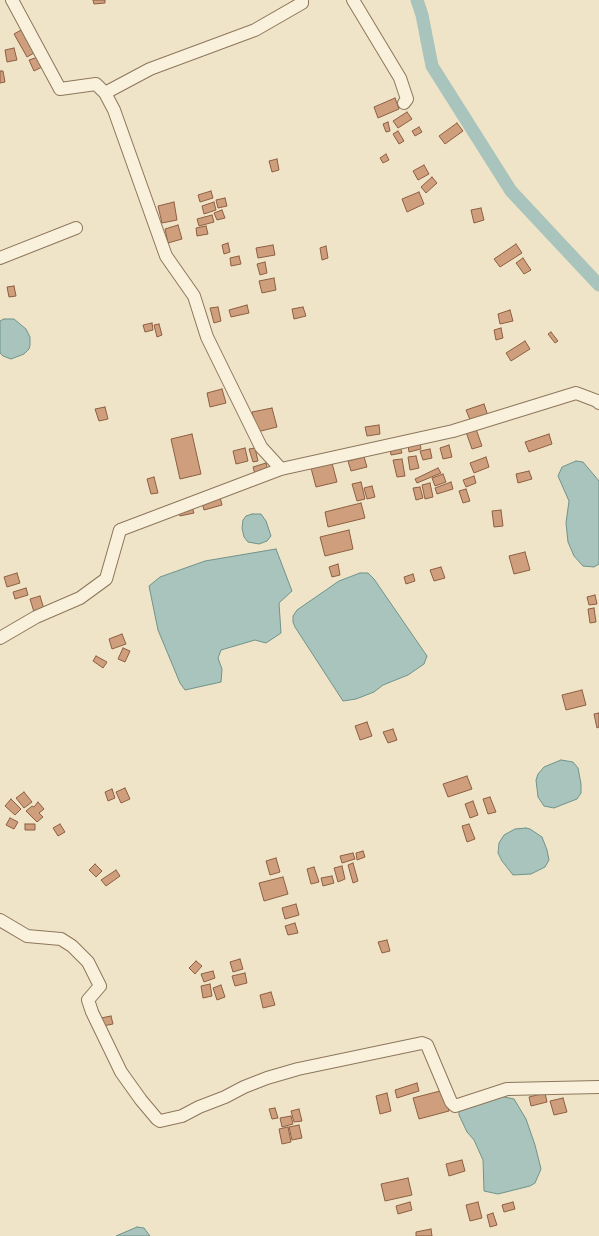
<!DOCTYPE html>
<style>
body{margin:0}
canvas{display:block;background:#f0e4c8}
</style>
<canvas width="599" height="1236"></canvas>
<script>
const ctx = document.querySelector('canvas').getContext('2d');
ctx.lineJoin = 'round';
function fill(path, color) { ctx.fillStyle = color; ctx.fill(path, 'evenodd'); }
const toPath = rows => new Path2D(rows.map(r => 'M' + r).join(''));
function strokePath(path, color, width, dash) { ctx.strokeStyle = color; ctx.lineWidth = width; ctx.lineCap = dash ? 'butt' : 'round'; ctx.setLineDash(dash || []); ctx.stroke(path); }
const water = toPath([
 [4,319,14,319,26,329,30,337,30,345,29,349,24,354,11,359,3,356,0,353,0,321,4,319],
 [576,461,583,462,599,481,599,564,594,567,583,566,574,556,568,542,566,523,569,501,558,476,562,467,576,461],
 [252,514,261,514,266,521,271,536,267,541,259,544,248,542,244,537,242,528,243,520,246,516,252,514],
 [276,549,292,591,279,603,281,633,266,643,255,640,221,650,218,658,222,669,221,682,185,690,180,683,158,630,149,586,160,577,205,561,276,549],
 [360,573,368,573,374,579,427,656,424,664,408,675,383,685,374,692,356,699,343,701,295,627,293,622,293,616,297,610,339,581,360,573],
 [561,760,573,762,578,768,581,784,581,793,577,799,564,804,554,808,544,806,538,797,536,780,538,774,544,767,561,760],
 [526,828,530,829,542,837,547,850,549,860,545,867,531,874,513,875,502,861,498,853,499,843,504,835,515,829,526,828],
 [500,1096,514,1099,526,1119,535,1145,541,1169,535,1183,530,1186,498,1194,484,1191,483,1160,474,1140,467,1132,459,1115,459,1111,465,1107,500,1096],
 [137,1227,144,1228,150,1236,116,1236,137,1227]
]);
const canal = toPath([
 [417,0,422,15,432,66,511,191,599,285]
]);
const building = toPath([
 [93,0,105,0,105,3,94,4,93,0],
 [21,30,34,53,27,57,14,34,21,30],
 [14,48,17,60,7,62,5,50,14,48],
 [38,57,42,67,34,71,29,60,38,57],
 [0,71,3,71,5,82,0,83,0,71],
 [395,98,399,109,378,118,374,107,395,98],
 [407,112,412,119,398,128,393,121,407,112],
 [388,122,390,131,386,132,383,124,388,122],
 [457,123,463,131,445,144,439,136,457,123],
 [419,127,422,132,415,136,412,131,419,127],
 [398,131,404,141,399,144,393,134,398,131],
 [386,154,389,160,383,163,380,158,386,154],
 [277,159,279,170,272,172,269,161,277,159],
 [424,165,429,174,418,180,413,171,424,165],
 [432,177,437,183,426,193,421,187,432,177],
 [211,191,213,198,200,202,198,195,211,191],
 [419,192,424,204,407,212,402,199,419,192],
 [225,198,227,206,218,208,216,200,225,198],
 [174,202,177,220,162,223,158,206,174,202],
 [214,202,216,210,204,214,202,206,214,202],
 [481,208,484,220,474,223,471,210,481,208],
 [222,210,225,218,217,220,214,213,222,210],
 [212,215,214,222,199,226,197,219,212,215],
 [178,225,182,239,168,243,165,229,178,225],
 [206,226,208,234,197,236,196,228,206,226],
 [228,243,230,252,224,254,222,245,228,243],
 [516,244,522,253,500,267,494,259,516,244],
 [273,245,275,255,258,258,256,248,273,245],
 [326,246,328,258,322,260,320,248,326,246],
 [239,256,241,264,231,266,230,258,239,256],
 [523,258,531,270,524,274,516,263,523,258],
 [265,262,267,273,260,275,257,264,265,262],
 [274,278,276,290,262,293,259,281,274,278],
 [14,286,16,296,9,297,7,287,14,286],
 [247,305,249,313,231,317,229,310,247,305],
 [218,307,221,321,214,323,210,308,218,307],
 [303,307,306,316,294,319,292,309,303,307],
 [510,310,513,321,500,324,498,314,510,310],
 [152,323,153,330,145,332,143,325,152,323],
 [159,324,162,335,157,337,154,325,159,324],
 [501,328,503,338,496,340,494,330,501,328],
 [551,332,558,341,555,343,548,334,551,332],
 [525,341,530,349,511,361,506,353,525,341],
 [222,389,226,403,210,407,207,393,222,389],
 [484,404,488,416,471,422,466,410,484,404],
 [105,407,108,419,99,421,95,409,105,407],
 [272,408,277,427,257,432,252,412,272,408],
 [379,425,380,434,367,436,365,427,379,425],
 [476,429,482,446,472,449,466,432,476,429],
 [192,434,201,474,180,479,171,439,192,434],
 [549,434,552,444,529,452,525,442,549,434],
 [420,442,421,449,409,452,408,445,420,442],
 [449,445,452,457,443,459,440,448,449,445],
 [400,446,402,453,391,455,390,448,400,446],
 [245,448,248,461,236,464,233,451,245,448],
 [255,448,258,461,253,462,249,449,255,448],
 [430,449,432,458,423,460,420,451,430,449],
 [416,456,419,468,410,470,408,457,416,456],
 [364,457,367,467,351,471,348,461,364,457],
 [486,457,489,467,474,473,470,463,486,457],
 [402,459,405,476,397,477,393,460,402,459],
 [266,463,268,471,255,474,253,467,266,463],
 [332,463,337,482,316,487,311,468,332,463],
 [438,468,441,473,417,483,415,479,438,468],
 [529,471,532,479,518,483,516,474,529,471],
 [443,474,446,482,435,486,432,478,443,474],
 [474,476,476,483,466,487,463,480,474,476],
 [154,477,158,493,151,494,147,479,154,477],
 [361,482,365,499,357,501,352,484,361,482],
 [451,482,453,489,437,494,435,488,451,482],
 [430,483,433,497,425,499,422,485,430,483],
 [372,486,375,497,367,499,364,488,372,486],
 [420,487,423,498,416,500,413,488,420,487],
 [466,489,470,501,463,503,459,491,466,489],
 [220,497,222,505,204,510,202,502,220,497],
 [361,503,365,518,328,527,325,512,361,503],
 [191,504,194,513,180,516,178,508,191,504],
 [501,510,503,526,494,527,492,511,501,510],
 [349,530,353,549,325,556,320,537,349,530],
 [525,552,530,570,514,574,509,556,525,552],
 [338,564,340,575,332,577,329,567,338,564],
 [441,567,445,578,434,581,430,570,441,567],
 [17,573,20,583,7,587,4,577,17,573],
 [413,574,415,581,406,584,404,577,413,574],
 [26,588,28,595,15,599,13,592,26,588],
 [595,595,597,604,589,605,587,597,595,595],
 [40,596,44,609,34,612,30,599,40,596],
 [594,608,596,622,590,623,588,609,594,608],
 [122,634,126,644,112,649,109,639,122,634],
 [123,648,130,651,125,662,118,659,123,648],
 [96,656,107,662,103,668,93,661,96,656],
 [582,690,586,705,566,710,562,695,582,690],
 [599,713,599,727,597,728,594,714,599,713],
 [367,722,372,736,360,740,355,726,367,722],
 [393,729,397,740,388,743,383,732,393,729],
 [467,776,472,789,448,797,443,784,467,776],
 [125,788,130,799,121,803,116,792,125,788],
 [112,789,115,798,108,801,105,792,112,789],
 [24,792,32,802,24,808,16,798,24,792],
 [490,797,496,812,488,814,483,799,490,797],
 [11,799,21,809,15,815,5,806,11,799],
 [473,801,478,815,470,818,465,804,473,801],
 [38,802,44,809,39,813,43,817,37,822,26,811,32,806,34,807,38,802],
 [10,818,18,822,14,829,6,825,10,818],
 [25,824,35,824,35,830,25,830,25,824],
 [60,824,65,832,58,836,53,828,60,824],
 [469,824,475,839,467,842,462,826,469,824],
 [363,851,365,857,357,860,356,853,363,851],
 [353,853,355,859,342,863,340,856,353,853],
 [276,858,280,872,270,875,266,861,276,858],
 [353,863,358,881,353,883,348,865,353,863],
 [95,864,102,871,96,877,89,870,95,864],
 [342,866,345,879,338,882,334,868,342,866],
 [314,867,319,882,311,884,307,869,314,867],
 [116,870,120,876,106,886,101,880,116,870],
 [332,876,334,883,323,886,321,878,332,876],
 [283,877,288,894,264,901,259,883,283,877],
 [296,904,299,915,285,919,282,908,296,904],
 [295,923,298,933,288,935,285,926,295,923],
 [387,940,390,951,382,953,378,942,387,940],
 [240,959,243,969,233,972,230,962,240,959],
 [196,961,202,966,195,974,189,968,196,961],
 [213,971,215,978,204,982,201,974,213,971],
 [245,973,247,983,235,986,232,976,245,973],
 [210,984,212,996,203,998,201,986,210,984],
 [221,985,225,997,217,1000,213,988,221,985],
 [271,992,275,1005,263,1008,260,995,271,992],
 [111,1016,113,1024,103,1026,101,1018,111,1016],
 [417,1083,419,1091,397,1098,395,1090,417,1083],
 [444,1090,449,1111,419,1119,413,1098,444,1090],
 [387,1093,391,1111,380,1114,376,1096,387,1093],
 [545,1093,547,1102,531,1106,529,1097,545,1093],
 [563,1098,567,1112,554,1115,550,1101,563,1098],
 [275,1108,278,1118,272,1119,269,1109,275,1108],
 [299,1109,302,1121,294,1122,291,1111,299,1109],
 [291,1116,293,1124,282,1127,280,1118,291,1116],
 [299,1125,302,1138,292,1140,289,1127,299,1125],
 [288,1127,291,1142,282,1144,279,1129,288,1127],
 [462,1160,465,1171,449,1176,446,1164,462,1160],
 [408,1178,412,1195,385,1201,381,1184,408,1178],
 [410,1202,412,1210,398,1214,396,1206,410,1202],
 [478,1202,482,1218,470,1221,466,1205,478,1202],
 [513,1202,515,1209,504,1212,502,1205,513,1202],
 [493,1213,497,1225,490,1227,487,1215,493,1213],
 [431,1229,432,1236,416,1236,416,1232,431,1229]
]);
const minor = toPath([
 [12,0,60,89,96,84,105,93,114,110,166,256,194,296,207,337,261,447,281,469],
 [353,0,400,78,407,99,404,103],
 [105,93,150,69,255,30,302,3,302,0],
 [0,258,76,228],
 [0,638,36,617,80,598,106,579,120,530,281,469,453,431,576,393,597,401,599,403],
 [0,920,27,936,61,939,72,946,88,962,100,986,88,1000,92,1012,121,1072,141,1100,157,1119,160,1121,182,1116,199,1107,225,1097,244,1087,267,1078,298,1069,422,1043,427,1045,451,1102,455,1106,507,1089,599,1087]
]);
fill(water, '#a9c4bc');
strokePath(water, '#6f938a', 1);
strokePath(canal, '#a9c4bc', 13);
fill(building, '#cf9f7d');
strokePath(building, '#8d5f41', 1);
strokePath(minor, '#8d765c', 14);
strokePath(minor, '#faf1dc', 12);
</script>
